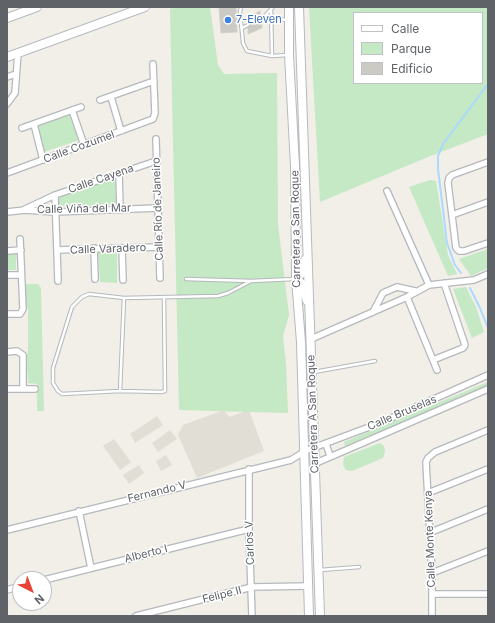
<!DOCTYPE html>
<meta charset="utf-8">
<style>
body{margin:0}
#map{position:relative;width:495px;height:623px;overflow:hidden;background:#f1efe8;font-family:Inter,sans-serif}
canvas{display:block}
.frame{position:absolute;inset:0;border:8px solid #5f6368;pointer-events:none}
.legend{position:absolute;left:353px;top:12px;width:130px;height:72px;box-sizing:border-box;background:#fff;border:1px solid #bfc1c3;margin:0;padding:5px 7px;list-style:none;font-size:12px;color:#5f6368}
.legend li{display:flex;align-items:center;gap:8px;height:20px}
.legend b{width:20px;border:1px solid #bfc1c3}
.north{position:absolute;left:12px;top:571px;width:40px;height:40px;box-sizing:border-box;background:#fff;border:1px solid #bfc1c3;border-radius:50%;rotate:138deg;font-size:11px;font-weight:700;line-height:16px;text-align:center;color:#5f6368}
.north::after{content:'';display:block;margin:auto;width:14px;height:18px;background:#ea4335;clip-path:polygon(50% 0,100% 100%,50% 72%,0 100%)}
</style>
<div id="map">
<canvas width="495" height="623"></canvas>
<div class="frame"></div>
<ul class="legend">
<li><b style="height:5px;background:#fff"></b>Calle</li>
<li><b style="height:11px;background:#c5e8c5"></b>Parque</li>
<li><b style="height:11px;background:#cccac5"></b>Edificio</li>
</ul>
<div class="north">N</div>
</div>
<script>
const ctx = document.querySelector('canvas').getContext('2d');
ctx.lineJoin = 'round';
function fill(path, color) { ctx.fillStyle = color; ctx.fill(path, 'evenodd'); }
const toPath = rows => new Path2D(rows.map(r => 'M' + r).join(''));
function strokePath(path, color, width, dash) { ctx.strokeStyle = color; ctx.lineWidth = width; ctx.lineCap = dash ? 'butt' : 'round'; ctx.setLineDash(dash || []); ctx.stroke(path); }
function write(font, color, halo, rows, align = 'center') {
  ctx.font = font + ' Inter,sans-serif'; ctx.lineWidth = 3; ctx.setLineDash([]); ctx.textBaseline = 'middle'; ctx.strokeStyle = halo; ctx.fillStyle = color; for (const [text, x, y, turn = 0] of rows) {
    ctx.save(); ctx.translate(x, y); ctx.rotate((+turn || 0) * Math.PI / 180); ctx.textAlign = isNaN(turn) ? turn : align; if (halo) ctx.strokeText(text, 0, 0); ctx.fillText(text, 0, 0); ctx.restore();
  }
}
const education = toPath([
 [224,410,229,417,249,410,264,451,197,478,178,435,183,425],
 [157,416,163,425,135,443,130,434],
 [170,430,177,439,158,452,152,443],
 [114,439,131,462,120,470,103,446],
 [166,455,172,465,161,471,156,461],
 [139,465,144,473,129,484,123,475]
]);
const green = toPath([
 [175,7,210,7,218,65,224,74,277,73,278,224,289,315,283,336,286,364,288,413,179,410,170,9],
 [309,7,488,7,488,134,428,157,320,202],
 [354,13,482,13,482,83,354,83],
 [67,113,69,114,79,138,77,141,44,152,36,127,37,124],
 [115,176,116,202,114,205,60,206,58,199,61,196],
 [430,180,436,181,448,255,457,274,448,276,409,187],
 [100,249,117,249,117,283,100,282,98,252],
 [488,249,488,268,471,276,459,259],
 [7,252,16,254,16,269,15,270,7,270],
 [25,284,38,284,41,288,44,411,37,411,37,384,28,383,26,355,28,354,28,308,25,305],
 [466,287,476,307,484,332,472,338,453,289],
 [488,382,488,386,345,446,344,442],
 [380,443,384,446,385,451,383,458,352,471,346,470,343,465,344,457]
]);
const stream = toPath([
 [461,273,455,265,447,243,438,169,438,156,443,144,488,84],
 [470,288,480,308,488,328]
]);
const building = toPath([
 [219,7,236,7,237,32,221,33,219,7],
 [260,11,262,28,248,34,248,17,260,11]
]);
const lane = toPath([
 [241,7,240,12,243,43,247,51,272,56,288,55],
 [271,7,272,56],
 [263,18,273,7],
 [261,20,263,18,288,20],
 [242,28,248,25],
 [186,279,251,281,294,279],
 [124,298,89,294,82,297,72,307,53,368,53,383,58,391,62,394,120,391,162,392,165,391,164,297],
 [314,372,375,361],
 [120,391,124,298,218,296,228,293,251,281],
 [320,570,359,567]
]);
const street = toPath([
 [7,77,16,74],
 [111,97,121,131],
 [100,100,154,81],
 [7,104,15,93,18,53],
 [72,110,84,145],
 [34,124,43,160],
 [22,128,81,107],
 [156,139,160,278],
 [488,162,452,175,449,178,448,183,456,248,459,251,464,251,488,243],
 [7,173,153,119,155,113,153,64],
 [119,173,120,209],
 [387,191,429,285],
 [55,195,58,281],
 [25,209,55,195,156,161],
 [7,212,25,210,55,212,158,208],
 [452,215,488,202],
 [94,248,95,279],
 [122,248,123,280],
 [57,250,159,247],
 [7,251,21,250],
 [7,275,21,275],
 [407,297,437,370],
 [373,312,383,293,397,287,415,291],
 [7,314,20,314,23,309,20,239],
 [311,339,407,297,429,285,474,280,488,274],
 [7,352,17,351,23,355,23,389],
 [433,360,463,348,465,345,444,283],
 [7,389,35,389],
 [326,444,330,456],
 [316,463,488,389],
 [249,469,249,529,252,616],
 [428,493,488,469],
 [79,511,91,568],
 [7,530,291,460,305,451,380,423,488,375],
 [429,533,488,509],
 [432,573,488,551],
 [44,580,249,529],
 [7,590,20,586],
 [432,594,488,594],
 [136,616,252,587,309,586],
 [432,616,432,573,426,462,428,458,435,452,488,430]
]);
const secondary = toPath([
 [289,7,289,55,295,166,296,279,301,342,309,616],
 [299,7,320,616],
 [7,18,37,7],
 [7,57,145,7],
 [305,260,302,273,296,279,301,283,307,301]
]);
const markers = [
 [228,20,4,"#3f7fe0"]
];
const shopNames = [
 ["7-Eleven",236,20]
];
const streetNames = [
 ["Calle Cozumel",79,147,-20],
 ["Calle Cayena",101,179,-19],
 ["Calle Viña del Mar",84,209,-1],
 ["Calle Río de Janeiro",158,209,-92],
 ["Carretera a San Roque",296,229,-91],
 ["Calle Varadero",108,249,-2],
 ["Calle Bruselas",402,413,-23],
 ["Carretera A San Roque",313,414,-92],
 ["Fernando V",157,492,-14],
 ["Calle Monte Kenya",430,539,-92],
 ["Carlos V",250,543,-92],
 ["Alberto I",146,554,-14],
 ["Felipe II",222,595,-14]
];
fill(education, '#e1ded6');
fill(green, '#c5e8c5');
strokePath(stream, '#aadaff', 2);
fill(building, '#cccac5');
strokePath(building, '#d6d1c6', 1);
strokePath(lane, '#b5b8bc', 4.5);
strokePath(street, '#b5b8bc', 8);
strokePath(secondary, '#b6babf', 10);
strokePath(lane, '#fff', 2.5);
strokePath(street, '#fff', 5.5);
strokePath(secondary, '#fff', 8);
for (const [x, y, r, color] of markers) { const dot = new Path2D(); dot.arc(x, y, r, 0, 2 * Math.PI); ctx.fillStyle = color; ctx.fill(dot); strokePath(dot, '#fff', 1.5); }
write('11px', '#366cbe', '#fff', shopNames, 'left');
write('11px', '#5f6368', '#fff', streetNames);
</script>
